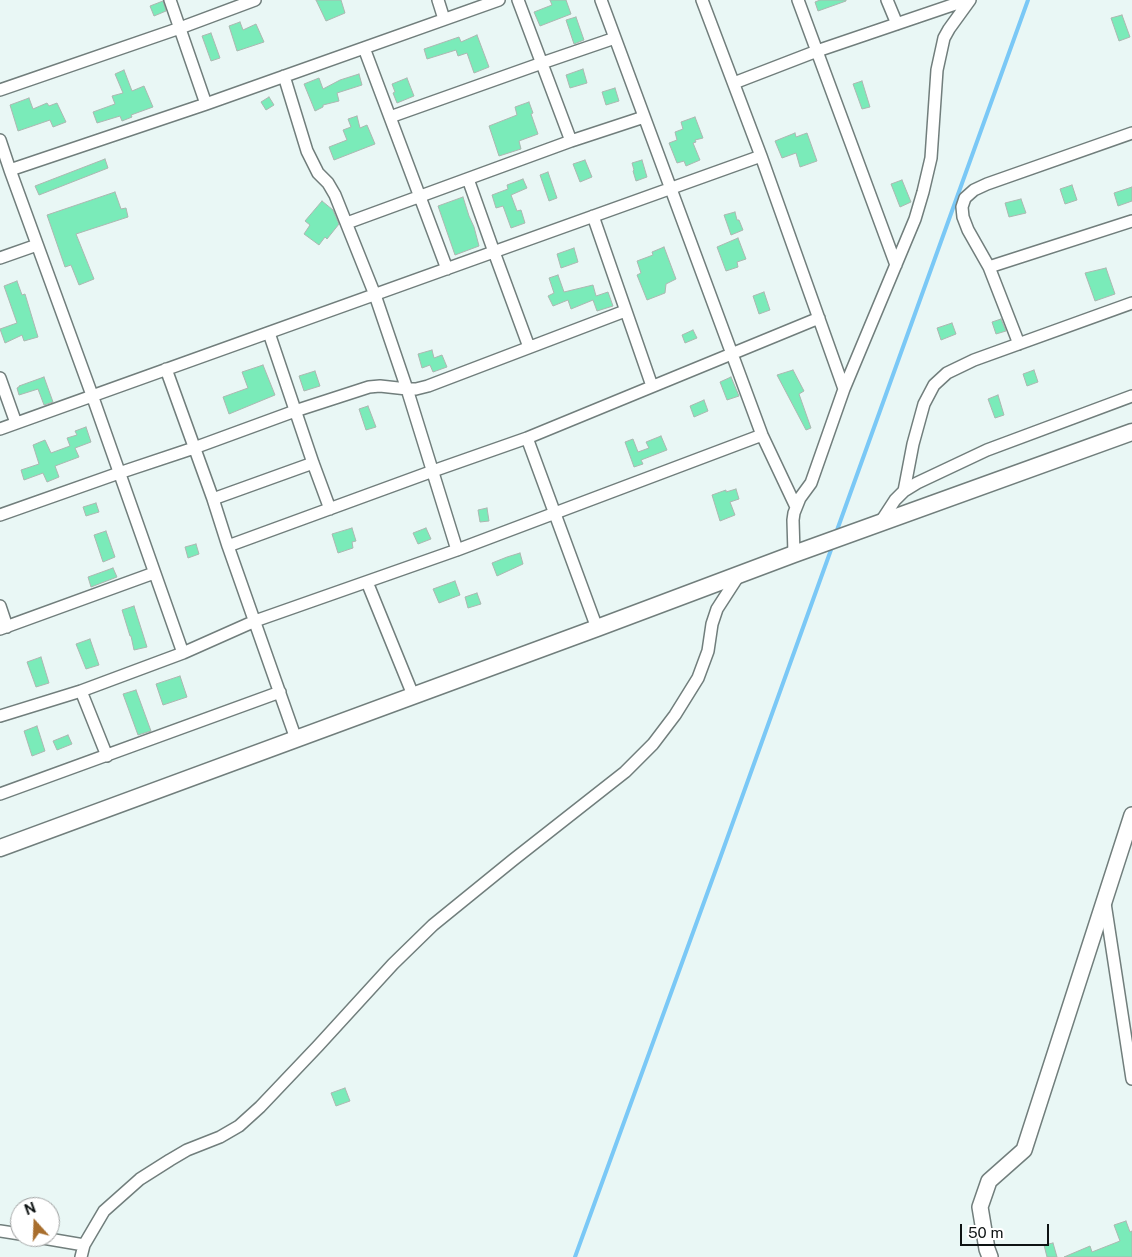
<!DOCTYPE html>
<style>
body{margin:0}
#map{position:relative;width:1132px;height:1257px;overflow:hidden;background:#e9f7f5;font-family:"Public Sans",sans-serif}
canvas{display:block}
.north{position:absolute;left:10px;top:1197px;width:50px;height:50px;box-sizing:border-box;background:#fff;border:1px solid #9fa1a1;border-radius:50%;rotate:340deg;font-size:14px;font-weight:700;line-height:20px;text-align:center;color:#0e1313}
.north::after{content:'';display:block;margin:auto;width:18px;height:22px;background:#a86e2d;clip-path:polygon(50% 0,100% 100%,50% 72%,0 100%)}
.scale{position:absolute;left:960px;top:1224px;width:89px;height:22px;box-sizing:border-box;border:2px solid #0e1313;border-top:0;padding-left:6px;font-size:15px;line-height:18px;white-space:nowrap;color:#0e1313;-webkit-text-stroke:4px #fff;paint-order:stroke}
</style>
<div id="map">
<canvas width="1132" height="1257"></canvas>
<div class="north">N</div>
<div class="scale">50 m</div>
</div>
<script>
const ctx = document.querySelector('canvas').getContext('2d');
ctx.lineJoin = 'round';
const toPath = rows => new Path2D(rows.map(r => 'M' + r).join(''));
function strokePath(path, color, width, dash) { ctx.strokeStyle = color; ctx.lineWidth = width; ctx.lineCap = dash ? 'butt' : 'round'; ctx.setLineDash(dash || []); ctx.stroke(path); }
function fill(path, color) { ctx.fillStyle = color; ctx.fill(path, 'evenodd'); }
const stream = toPath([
 [836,533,1028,0],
 [575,1257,719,861,832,547]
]);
const building = toPath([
 [316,0,341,0,345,13,326,21,316,0],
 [550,0,566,0,571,14,540,26,534,12,552,5,550,0],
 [820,0,846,0,846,1,818,11,815,2,820,0],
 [163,1,166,11,154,16,150,6,163,1],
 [1122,15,1130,37,1119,41,1111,18,1122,15],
 [576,17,584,40,574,44,566,20,576,17],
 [240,22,243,30,256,24,264,42,237,51,229,26,240,22],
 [211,33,220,58,211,61,202,36,211,33],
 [477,35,489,67,474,73,467,53,458,56,456,50,427,59,424,49,459,37,461,42,477,35],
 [583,69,587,83,570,88,566,75,583,69],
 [124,70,132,91,144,86,153,107,131,115,132,117,122,121,120,116,97,123,93,112,115,104,112,96,123,93,115,74,124,70],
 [359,74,362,85,337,93,339,101,323,105,323,107,315,111,304,84,319,78,323,89,340,80,359,74],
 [407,78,414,96,397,103,393,93,395,92,392,84,407,78],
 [862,81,870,107,862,109,853,84,862,81],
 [615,88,619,101,606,105,602,92,615,88],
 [269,97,274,105,266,110,261,102,269,97],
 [29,98,33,109,47,103,49,106,57,103,66,122,53,127,50,120,18,131,10,105,29,98],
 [529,102,533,113,531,114,538,134,519,141,521,149,499,156,489,126,517,115,515,107,529,102],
 [357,116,360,128,367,125,375,144,334,160,329,147,347,140,343,130,351,127,348,119,357,116],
 [695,117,703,138,695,140,696,142,693,143,700,160,686,166,684,161,677,163,669,143,677,140,675,132,683,129,681,122,695,117],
 [795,133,796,137,807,133,817,161,800,167,796,153,782,158,775,141,795,133],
 [105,159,108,168,39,195,35,186,105,159],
 [585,160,592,177,580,182,573,164,585,160],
 [642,160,647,177,636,181,633,171,634,170,632,163,642,160],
 [548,172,557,198,549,201,540,175,548,172],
 [523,179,527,188,511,195,517,211,521,210,525,223,511,228,503,206,496,208,492,195,508,189,507,185,523,179],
 [902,180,911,202,900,207,891,184,902,180],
 [1072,185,1077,200,1065,204,1060,189,1072,185],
 [1132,187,1132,201,1118,206,1114,193,1132,187],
 [115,192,121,209,126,208,128,217,76,234,94,279,79,285,71,265,65,267,47,215,115,192],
 [463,197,469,216,474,227,479,246,455,255,438,206,463,197],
 [1021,199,1026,213,1009,217,1005,203,1021,199],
 [322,201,333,210,339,224,327,239,325,237,319,245,304,234,310,225,305,221,322,201],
 [735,212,737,220,739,220,743,230,731,235,724,215,735,212],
 [738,238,746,259,737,262,738,267,726,271,717,247,738,238],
 [664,247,676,279,666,284,665,293,647,300,637,275,641,273,637,261,653,255,652,252,664,247],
 [574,248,578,262,561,268,557,254,574,248],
 [1106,268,1115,294,1095,301,1085,273,1106,268],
 [558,275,564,292,593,285,596,296,608,292,613,306,597,311,593,300,571,309,568,300,553,306,548,296,554,293,549,278,558,275],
 [17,281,22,295,25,294,38,337,24,341,22,335,5,343,0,329,17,323,4,286,17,281],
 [764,292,770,310,759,314,753,296,764,292],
 [1001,319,1006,331,996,334,992,322,1001,319],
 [952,323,956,334,941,340,937,328,952,323],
 [693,330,697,338,685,343,682,335,693,330],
 [432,350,434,358,442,355,447,367,433,372,430,365,422,368,418,354,432,350],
 [263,365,275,395,229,414,223,397,248,388,242,372,263,365],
 [793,370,804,391,799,394,811,428,806,430,777,375,793,370],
 [1034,370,1038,382,1027,386,1023,374,1034,370],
 [315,371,320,386,304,391,299,376,315,371],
 [44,377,53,402,44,405,38,389,19,395,17,388,19,387,19,386,44,377],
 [731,377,739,396,727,400,720,382,731,377],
 [998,395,1004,415,995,418,988,399,998,395],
 [704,400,708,411,694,417,690,406,704,400],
 [368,406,376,427,366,430,359,409,368,406],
 [86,427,91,442,75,448,79,457,55,466,59,477,47,482,43,473,24,480,21,470,39,464,33,445,45,440,51,453,70,446,67,438,77,435,75,431,86,427],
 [661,436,667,450,641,460,643,464,634,467,625,442,633,439,638,452,649,448,646,442,661,436],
 [736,489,739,499,730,502,735,515,720,521,712,495,726,490,726,492,736,489],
 [96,503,99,512,86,516,83,507,96,503],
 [487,508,489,521,480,522,478,510,487,508],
 [352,528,356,541,352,542,353,548,338,553,332,534,352,528],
 [426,528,431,539,418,544,413,533,426,528],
 [106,531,115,557,103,562,94,535,106,531],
 [196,544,199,554,188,558,185,547,196,544],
 [520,553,523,564,497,576,492,563,507,557,520,553],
 [113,568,117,577,91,587,88,577,113,568],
 [455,581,460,595,439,603,433,589,455,581],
 [477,593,481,604,468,608,465,597,477,593],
 [134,606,147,647,134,650,131,636,130,636,122,610,134,606],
 [90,639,99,665,86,669,76,644,90,639],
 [41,657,49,683,36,687,27,662,41,657],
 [180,676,187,697,163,705,156,684,180,676],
 [136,690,151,731,138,735,123,694,136,690],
 [37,726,45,751,32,756,24,731,37,726],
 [68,735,72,744,57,750,53,741,68,735],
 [345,1088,350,1101,336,1106,331,1093,345,1088],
 [1126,1221,1130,1232,1132,1231,1132,1257,1064,1257,1090,1246,1092,1252,1120,1241,1114,1225,1126,1221],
 [1053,1243,1057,1257,1047,1257,1044,1245,1053,1243]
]);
const minor = toPath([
 [170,0,206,104],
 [438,0,444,19],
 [518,0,571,141],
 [601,0,762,435,796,507],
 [702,0,761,156,844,389],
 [798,0,896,265],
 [887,0,897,24],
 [364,48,447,269],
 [284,76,307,151,318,173,328,183,335,195,375,295,407,389,457,550],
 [734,83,817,51,967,0],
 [0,90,180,28,255,0],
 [390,117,542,63,615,38],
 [0,140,10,170,92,395,183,653],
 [10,170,206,104,499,0],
 [468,179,494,252,529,347],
 [593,216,652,386],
 [347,223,571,141,644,117],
 [0,258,37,245],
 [989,267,1132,221],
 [269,333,313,463,330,509],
 [1019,344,989,267,968,230,963,217,962,207,965,198,974,190,987,184,1132,133],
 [166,369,213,499,228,546,296,739],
 [0,378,16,423],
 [0,429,761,156],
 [527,438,597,628],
 [904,491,913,444,924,404,934,385,947,373,974,360,1132,303],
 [213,499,313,463],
 [0,515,119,473,194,448,295,411,369,387,380,386,407,389,416,389,428,386,625,311],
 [880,523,895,500,904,491,917,483,987,450,1132,396],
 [228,546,433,471,527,438,819,318],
 [794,554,793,520,794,513,800,498,811,483,844,389,915,219,923,192,931,158,937,70,944,38,949,29,970,0],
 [367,582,413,695],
 [0,606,7,627],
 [0,629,154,573],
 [81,691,107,756],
 [0,716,81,691,183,653,255,621,457,550,762,435],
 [0,794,280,692],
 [1105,903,1132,1079],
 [0,1231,20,1234],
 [37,1237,84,1245],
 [81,1257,84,1245,104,1211,140,1179,170,1160,187,1150,220,1137,239,1126,260,1107,318,1046,393,964,433,925,513,860,625,772,653,744,675,715,698,678,708,651,712,624,717,609,739,575]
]);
const tertiary = toPath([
 [990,1257,987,1249,980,1207,989,1181,1024,1150,1132,815]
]);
const secondary = toPath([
 [0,848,597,628,794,554,1132,432]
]);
strokePath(stream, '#7ac8f6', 4);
fill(building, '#7aebb9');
strokePath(building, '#acb7b1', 1);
strokePath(minor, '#717e7c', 14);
strokePath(tertiary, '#717e7c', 18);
strokePath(secondary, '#717e7c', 19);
strokePath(minor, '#fff', 11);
strokePath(tertiary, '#fff', 15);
strokePath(secondary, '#fff', 16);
</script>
